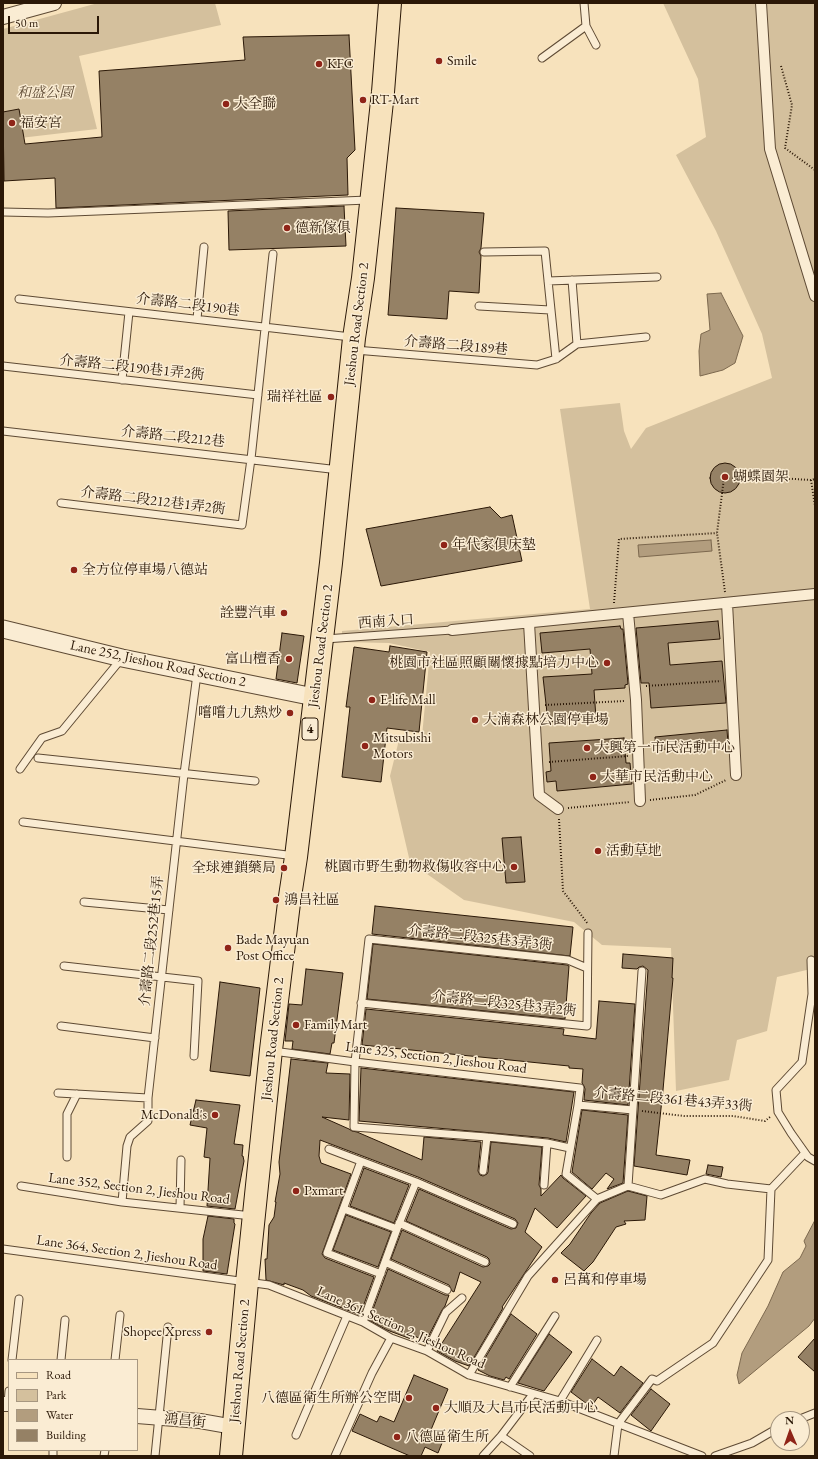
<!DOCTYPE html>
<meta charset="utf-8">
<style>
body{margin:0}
#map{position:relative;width:818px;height:1459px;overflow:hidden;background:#f7e2bc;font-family:"EB Garamond",serif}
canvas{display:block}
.frame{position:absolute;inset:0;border:4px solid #2b1807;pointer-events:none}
.legend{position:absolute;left:8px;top:1359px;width:130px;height:92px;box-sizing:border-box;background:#faecd3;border:1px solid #a79781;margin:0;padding:5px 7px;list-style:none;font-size:12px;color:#2b1807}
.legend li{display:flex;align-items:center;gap:8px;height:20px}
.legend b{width:20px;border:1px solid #a79781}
.north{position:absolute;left:770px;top:1411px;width:40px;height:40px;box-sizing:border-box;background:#faecd3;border:1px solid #a79781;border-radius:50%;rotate:358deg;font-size:11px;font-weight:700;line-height:16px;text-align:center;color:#2b1807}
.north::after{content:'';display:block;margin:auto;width:14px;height:18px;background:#8f2418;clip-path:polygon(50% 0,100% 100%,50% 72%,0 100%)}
.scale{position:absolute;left:8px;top:16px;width:91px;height:18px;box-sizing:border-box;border:2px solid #2b1807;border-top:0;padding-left:5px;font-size:12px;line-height:14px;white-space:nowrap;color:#2b1807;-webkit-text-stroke:3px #faecd3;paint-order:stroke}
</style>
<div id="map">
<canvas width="818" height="1459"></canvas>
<div class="frame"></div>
<ul class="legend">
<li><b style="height:5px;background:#f7e2bc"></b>Road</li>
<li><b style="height:11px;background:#d4c09d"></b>Park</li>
<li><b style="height:11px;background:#b29d7e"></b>Water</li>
<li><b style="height:11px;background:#958165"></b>Building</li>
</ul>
<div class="north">N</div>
<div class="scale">50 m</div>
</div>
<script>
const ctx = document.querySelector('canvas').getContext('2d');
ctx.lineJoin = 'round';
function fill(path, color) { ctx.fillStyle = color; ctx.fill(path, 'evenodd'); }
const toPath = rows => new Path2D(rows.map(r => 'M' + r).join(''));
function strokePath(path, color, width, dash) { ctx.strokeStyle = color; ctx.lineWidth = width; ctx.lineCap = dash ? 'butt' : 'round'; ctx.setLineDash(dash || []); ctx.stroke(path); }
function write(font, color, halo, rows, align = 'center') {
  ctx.font = font + ' "EB Garamond","Noto Serif TC",serif'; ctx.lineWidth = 3; ctx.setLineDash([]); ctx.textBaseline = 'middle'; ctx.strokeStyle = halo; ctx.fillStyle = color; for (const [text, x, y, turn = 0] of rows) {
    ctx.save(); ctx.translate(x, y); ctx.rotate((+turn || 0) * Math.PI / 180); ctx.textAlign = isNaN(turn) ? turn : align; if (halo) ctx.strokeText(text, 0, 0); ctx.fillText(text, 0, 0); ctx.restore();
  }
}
const green = toPath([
 [98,3,215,3,221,25,79,56,97,129,3,140,3,29],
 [663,3,815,3,815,968,777,977,767,1031,737,1040,729,1080,676,1091,671,948,602,945,574,922,464,900,410,862,390,776,399,740,422,736,430,652,389,643,342,642,342,631,590,609,560,409,620,403,624,431,631,449,646,428,772,378,762,334,716,231,676,155,706,137,698,79]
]);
const water = toPath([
 [721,293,743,336,735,363,723,370,700,376,699,351,701,334,710,330,707,294,721,293],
 [711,540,712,551,639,557,638,545,711,540],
 [814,1222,815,1222,815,1318,809,1326,739,1384,737,1375,742,1353,768,1306,783,1272,800,1258,806,1246,804,1241,814,1222]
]);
const building = toPath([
 [349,35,355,150,347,158,348,195,56,208,55,178,4,181,3,112,19,109,25,144,102,137,99,71,245,60,243,37,349,35],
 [344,206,346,246,229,250,228,211,344,206],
 [396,208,484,213,481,248,479,252,481,256,479,293,449,291,447,319,388,315,396,208],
 '710 478a15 15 0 1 1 30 0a15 15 0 1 1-30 0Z',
 [490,507,501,518,512,515,522,561,381,586,366,529,490,507],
 [718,621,720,639,668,643,670,665,722,661,726,703,651,708,649,683,641,683,636,628,718,621],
 [620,626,621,629,623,629,628,684,625,685,625,688,594,690,596,718,548,722,543,677,592,674,590,649,542,653,540,633,620,626],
 [282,633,304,636,297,683,276,679,282,633],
 [390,646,427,652,419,732,387,728,381,782,342,777,350,707,346,707,354,647,389,652,390,646],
 [727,730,728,743,656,750,655,737,727,730],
 [624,738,626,763,630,763,632,784,557,791,556,781,547,782,546,772,551,771,549,743,624,738],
 [521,837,525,882,506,883,502,838,521,837],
 [375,906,573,927,570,956,372,934,375,906],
 [373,944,567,965,569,966,565,1019,367,999,373,944],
 [623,954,673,958,672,978,673,978,663,1090,656,1155,690,1160,687,1175,634,1166,648,970,643,966,639,967,637,969,622,968,623,954],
 [306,969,343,973,334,1043,332,1043,330,1054,292,1049,293,1041,285,1041,289,1004,302,1005,306,969],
 [220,982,260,988,250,1076,210,1071,220,982],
 [599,1001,635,1004,628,1105,584,1100,585,1089,584,1086,582,1083,583,1069,569,1068,569,1066,362,1045,366,1009,564,1029,563,1035,596,1039,599,1001],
 [291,1059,328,1063,326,1073,350,1074,349,1120,322,1117,349,1129,352,1131,357,1132,422,1160,424,1137,481,1142,478,1171,480,1175,483,1176,487,1174,488,1172,491,1142,542,1147,539,1185,541,1189,541,1196,561,1175,563,1178,586,1196,557,1228,535,1208,525,1232,542,1247,502,1307,503,1308,469,1366,455,1361,437,1351,481,1282,460,1272,454,1292,452,1291,449,1285,391,1259,402,1230,483,1267,488,1266,490,1264,489,1259,487,1257,406,1221,419,1189,511,1229,516,1228,518,1223,515,1219,418,1177,320,1140,319,1156,321,1163,351,1174,322,1254,325,1258,374,1277,360,1315,311,1296,303,1290,284,1283,284,1285,266,1280,265,1259,267,1259,269,1225,274,1217,276,1202,275,1202,280,1174,279,1162,291,1059],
 [361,1068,574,1092,566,1142,548,1138,359,1121,361,1068],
 [196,1100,240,1105,234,1144,243,1145,242,1156,243,1156,244,1161,235,1209,207,1206,210,1158,204,1157,207,1128,190,1125,196,1100],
 [582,1110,628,1115,623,1183,607,1189,614,1179,606,1173,592,1189,572,1172,582,1110],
 [708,1165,723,1167,721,1177,706,1174,708,1165],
 [364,1168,409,1185,394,1223,350,1206,364,1168],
 [628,1191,647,1196,645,1220,624,1221,626,1224,616,1227,593,1262,584,1271,561,1253,570,1244,591,1213,600,1203,628,1191],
 [346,1215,391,1232,378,1267,333,1250,346,1215],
 [208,1216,234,1219,234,1223,235,1224,227,1274,203,1271,203,1239,208,1216],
 [388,1269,445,1295,449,1295,445,1306,442,1310,426,1341,412,1335,411,1339,387,1330,369,1320,388,1269],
 [511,1314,537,1334,509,1379,506,1377,504,1380,490,1376,478,1370,511,1314],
 [549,1334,572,1352,544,1391,518,1383,549,1334],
 [815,1338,815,1372,798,1357,815,1338],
 [592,1359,614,1376,621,1366,643,1383,620,1413,598,1397,591,1407,571,1392,592,1359],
 [414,1375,448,1389,428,1437,442,1443,438,1453,425,1447,421,1456,410,1456,352,1431,360,1414,377,1422,380,1416,394,1422,414,1375],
 [651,1389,670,1404,651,1431,631,1415,651,1389]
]);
const path = toPath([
 [781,66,792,105,785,148,815,170],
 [811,480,815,506],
 [725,592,717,533,724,478,762,477,811,480,815,479],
 [614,603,619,539,717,533],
 [646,686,721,681],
 [545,705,625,701],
 [549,762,628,756],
 [650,800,695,795,726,780],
 [568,808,630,802],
 [559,819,563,891,588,924],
 [642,1111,684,1116,733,1116,765,1121,770,1117]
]);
const service = toPath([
 [586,26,596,45],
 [542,58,586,26,584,3],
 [3,212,48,213,368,200],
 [484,252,545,251,556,359],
 [548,281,657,277],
 [19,299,351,337],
 [479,306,550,310],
 [197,319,204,247],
 [577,344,646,337],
 [355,350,537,365,556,359,577,344,572,280],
 [3,366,258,395],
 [122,380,129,312],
 [3,431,339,470],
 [61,503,242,525,251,459,273,254],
 [325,639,452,630],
 [38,758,255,781],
 [20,769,42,738,62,731,122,658],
 [23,822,295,856],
 [84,902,169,910],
 [811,960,812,994,802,1062,776,1090,778,1112,791,1133,808,1157,815,1161],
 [64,966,198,981,194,1056],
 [361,1003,587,1026,588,933],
 [61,1026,155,1038],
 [273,1051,355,1062,580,1088,578,1105],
 [58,1093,148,1098],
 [570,1148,547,1143,487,1137,354,1127,355,1062,369,939,568,960,587,968],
 [329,1149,416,1182,513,1224],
 [67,1157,67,1114,77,1094],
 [361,1161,327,1253,381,1274],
 [483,1171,487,1137],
 [544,1185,547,1143],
 [21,1186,122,1202,252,1216],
 [628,1186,642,971],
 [771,1189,805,1153],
 [597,1199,566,1174,578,1105,633,1110],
 [122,1202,127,1146,130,1137,148,1121,148,1098,184,774,197,674],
 [180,1208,181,1160],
 [344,1209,397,1229],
 [399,1223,485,1262],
 [3,1249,269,1285,363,1322,391,1338,427,1351,469,1375,560,1401,702,1456],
 [385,1262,447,1290],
 [363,1322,397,1229,416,1182],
 [427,1351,446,1312,462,1298],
 [12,1360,19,1299],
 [61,1360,65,1320],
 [115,1360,120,1315],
 [469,1375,528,1276,597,1199,628,1186,661,1195,705,1179,727,1184,771,1189],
 [510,1387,555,1316],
 [560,1401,597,1340],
 [8,1404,9,1391],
 [800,1419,815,1413],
 [296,1435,347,1316],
 [501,1436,530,1456],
 [53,1456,53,1450],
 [104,1456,105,1450],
 [155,1456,168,1327],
 [335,1456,372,1373,391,1338],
 [483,1456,501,1436,533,1394],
 [614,1456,618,1424,652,1379,657,1381,713,1343,768,1260,771,1189],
 [715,1456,752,1443,778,1428]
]);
const pedestrian = toPath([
 [761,3,770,149,815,296],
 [727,603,736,775],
 [628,613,636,700,640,801],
 [529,623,539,795,558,809],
 [452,630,815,594]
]);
const minor = toPath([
 [3,17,54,3],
 [3,1404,9,1404],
 [137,1416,200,1421,234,1427]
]);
const tertiary = toPath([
 [3,629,122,658,314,697]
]);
const primary = toPath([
 [231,1456,247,1282,271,1050,289,903,296,857,331,563,354,338,363,278,383,92,390,3]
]);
const markers = [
 [439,61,4,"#8f2418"],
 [319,64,4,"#8f2418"],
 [363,100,4,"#8f2418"],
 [226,104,4,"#8f2418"],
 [12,123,4,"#8f2418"],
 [287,228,4,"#8f2418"],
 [331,397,4,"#8f2418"],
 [725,477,4,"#8f2418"],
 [444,545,4,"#8f2418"],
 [74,570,4,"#8f2418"],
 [284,613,4,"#8f2418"],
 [289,659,4,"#8f2418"],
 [607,663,4,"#8f2418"],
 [372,700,4,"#8f2418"],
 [290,713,4,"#8f2418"],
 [475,720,4,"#8f2418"],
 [365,746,4,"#8f2418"],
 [587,748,4,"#8f2418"],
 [593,777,4,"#8f2418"],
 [598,851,4,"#8f2418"],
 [514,867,4,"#8f2418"],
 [284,868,4,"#8f2418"],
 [276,900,4,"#8f2418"],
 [228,948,4,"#8f2418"],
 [296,1025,4,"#8f2418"],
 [215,1115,4,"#8f2418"],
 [296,1191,4,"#8f2418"],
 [555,1280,4,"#8f2418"],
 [209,1332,4,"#8f2418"],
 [409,1398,4,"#8f2418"],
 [436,1408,4,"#8f2418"],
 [397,1437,4,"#8f2418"]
];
const shields = [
 [310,729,16]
];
const shieldNames = [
 ["4",310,729]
];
const poiNames = [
 ["Smile",447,61],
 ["KFC",327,64],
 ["RT-Mart",371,100],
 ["大全聯",234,104],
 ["福安宮",20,123],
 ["德新傢俱",295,228],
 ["瑞祥社區",323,397,"right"],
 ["蝴蝶園架",733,477],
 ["年代家俱床墊",452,545],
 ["全方位停車場八德站",82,570],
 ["詮豐汽車",276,613,"right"],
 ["富山檀香",281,659,"right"],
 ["桃園市社區照顧關懷據點培力中心",599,663,"right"],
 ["E-life Mall",380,700],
 ["嚐嚐九九熱炒",282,713,"right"],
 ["大湳森林公園停車場",483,720],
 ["Mitsubishi",373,738],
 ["Motors",373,754],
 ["大興第一市民活動中心",595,748],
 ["大華市民活動中心",601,777],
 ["活動草地",606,851],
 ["桃園市野生動物救傷收容中心",506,867,"right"],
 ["全球連鎖藥局",276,868,"right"],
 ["鴻昌社區",284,900],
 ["Bade Mayuan",236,940],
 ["Post Office",236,956],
 ["FamilyMart",304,1025],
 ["McDonald's",207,1115,"right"],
 ["Pxmart",304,1191],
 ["呂萬和停車場",563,1280],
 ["Shopee Xpress",201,1332,"right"],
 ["八德區衛生所辦公空間",401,1398,"right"],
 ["大順及大昌市民活動中心",444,1408],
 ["八德區衛生所",405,1437]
];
const parkNames = [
 ["和盛公園",45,93]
];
const streetNames = [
 ["介壽路二段190巷",188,305,7],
 ["Jieshou Road Section 2",357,324,-83],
 ["介壽路二段189巷",456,346,5],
 ["介壽路二段190巷1弄2衖",132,368,6],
 ["介壽路二段212巷",173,437,6],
 ["介壽路二段212巷1弄2衖",153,501,7],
 ["西南入口",386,622,-4],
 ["Jieshou Road Section 2",321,646,-83],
 ["Lane 252, Jieshou Road Section 2",158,664,12],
 ["介壽路二段325巷3弄3衖",480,938,6],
 ["介壽路二段252巷15弄",152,941,-84],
 ["介壽路二段325巷3弄2衖",504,1004,6],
 ["Jieshou Road Section 2",273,1039,-84],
 ["Lane 325, Section 2, Jieshou Road",436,1058,7],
 ["介壽路二段361巷43弄33衖",673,1100,5],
 ["Lane 352, Section 2, Jieshou Road",139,1189,7],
 ["Lane 364, Section 2, Jieshou Road",127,1253,8],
 ["Lane 361, Section 2, Jieshou Road",401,1328,24],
 ["Jieshou Road Section 2",240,1361,-85],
 ["鴻昌街",185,1421,6]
];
fill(green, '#d4c09d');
fill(water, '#b29d7e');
strokePath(water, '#7c684e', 1);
fill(building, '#958165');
strokePath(building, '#2b1807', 1);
strokePath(service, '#5e4a34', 9);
strokePath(pedestrian, '#5e4a34', 12);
strokePath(minor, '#5e4a34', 16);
strokePath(tertiary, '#5e4a34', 19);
strokePath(primary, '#2b1807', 24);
strokePath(path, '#2b1807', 2, [1, 2]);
strokePath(service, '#faecd3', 7);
strokePath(pedestrian, '#faecd3', 10);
strokePath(minor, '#faecd3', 14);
strokePath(tertiary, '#faecd3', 17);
strokePath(primary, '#f7e2bc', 22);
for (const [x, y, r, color] of markers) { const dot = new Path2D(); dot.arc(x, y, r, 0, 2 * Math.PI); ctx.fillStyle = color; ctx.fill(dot); strokePath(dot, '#faecd3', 1.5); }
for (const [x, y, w] of shields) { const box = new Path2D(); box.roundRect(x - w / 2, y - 11, w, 22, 3); ctx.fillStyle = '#faecd3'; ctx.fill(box); strokePath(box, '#2b1807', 1); }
write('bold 13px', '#2b1807', null, shieldNames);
write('14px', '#2b1807', '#faecd3', poiNames, 'left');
write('italic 14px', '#5e4a34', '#faecd3', parkNames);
write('14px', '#2b1807', '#faecd3', streetNames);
</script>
